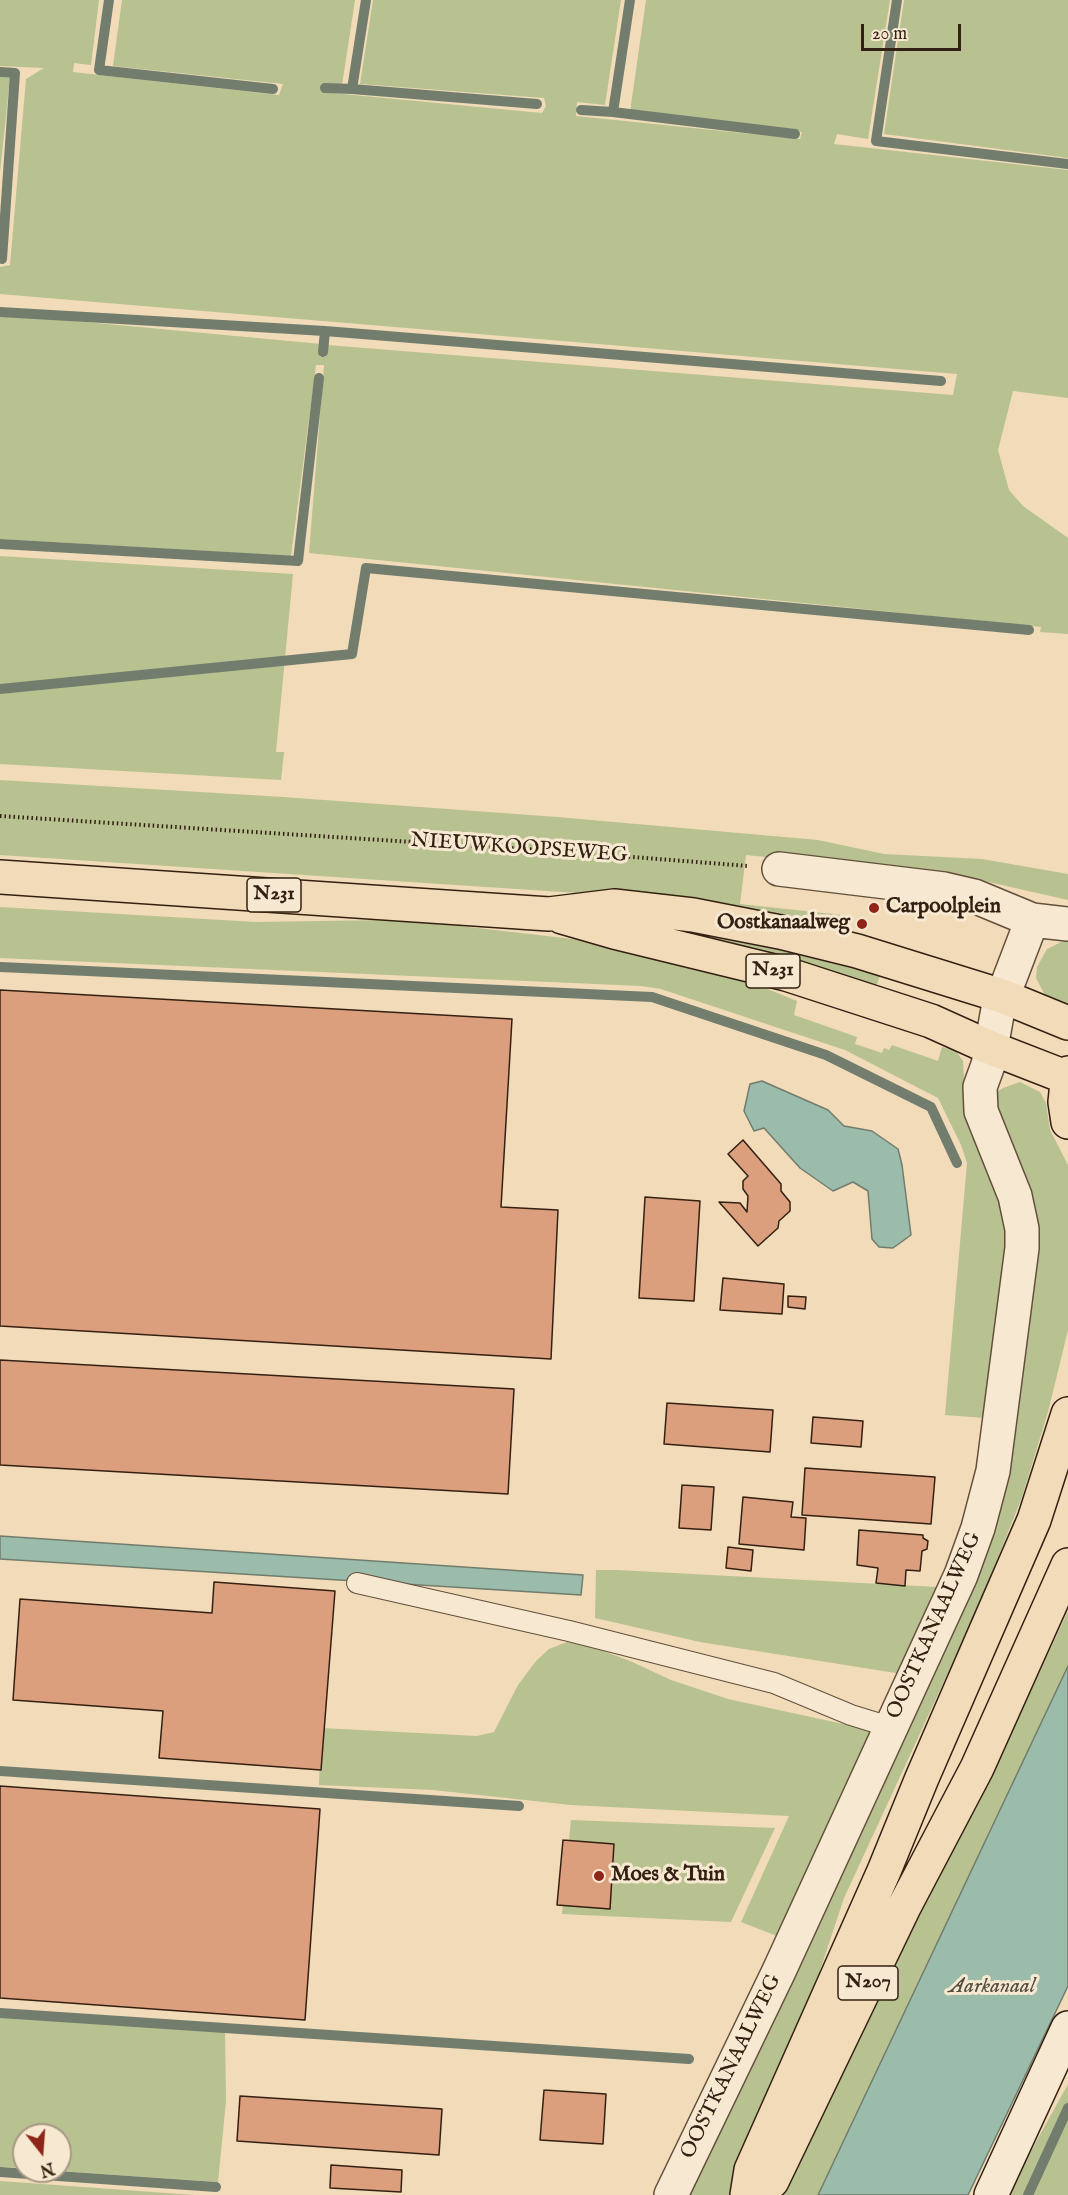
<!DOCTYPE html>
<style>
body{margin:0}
#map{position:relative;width:1068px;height:2195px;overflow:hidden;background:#f1dbb8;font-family:"IM FELL English",serif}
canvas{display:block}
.north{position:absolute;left:12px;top:2123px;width:60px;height:60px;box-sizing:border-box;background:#f6e8d1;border:2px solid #a89885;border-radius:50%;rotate:163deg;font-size:16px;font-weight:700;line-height:24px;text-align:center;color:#342012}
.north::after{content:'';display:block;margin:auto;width:21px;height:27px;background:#8f2418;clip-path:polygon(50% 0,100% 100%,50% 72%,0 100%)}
.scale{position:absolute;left:861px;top:24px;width:100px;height:27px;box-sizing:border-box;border:3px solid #342012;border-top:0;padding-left:8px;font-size:18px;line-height:21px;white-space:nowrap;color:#342012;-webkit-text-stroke:4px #f6e8d1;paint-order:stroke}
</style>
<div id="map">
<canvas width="1068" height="2195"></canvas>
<div class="north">N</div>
<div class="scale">20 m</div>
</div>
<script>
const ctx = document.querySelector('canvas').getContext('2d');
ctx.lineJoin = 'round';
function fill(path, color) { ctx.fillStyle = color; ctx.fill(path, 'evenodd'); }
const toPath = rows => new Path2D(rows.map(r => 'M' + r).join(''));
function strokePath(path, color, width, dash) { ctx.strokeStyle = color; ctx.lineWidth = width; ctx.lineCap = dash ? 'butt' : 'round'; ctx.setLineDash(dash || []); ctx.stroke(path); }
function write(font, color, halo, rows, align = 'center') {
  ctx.font = font + ' "IM FELL English",serif'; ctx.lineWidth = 6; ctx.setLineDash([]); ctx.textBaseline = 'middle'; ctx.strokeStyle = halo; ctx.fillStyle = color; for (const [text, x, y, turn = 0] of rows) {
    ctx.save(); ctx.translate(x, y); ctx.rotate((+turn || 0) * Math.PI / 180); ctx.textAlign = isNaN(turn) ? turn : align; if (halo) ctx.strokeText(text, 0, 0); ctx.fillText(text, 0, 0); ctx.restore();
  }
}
const green = toPath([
 [0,0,99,0,91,65,74,63,73,72,279,95,283,84,113,66,122,0,355,0,342,85,323,86,322,92,542,113,546,106,544,98,360,84,373,0,621,0,605,105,577,102,576,116,800,139,802,132,630,112,646,0,890,0,868,139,837,134,834,144,1068,170,1068,398,1013,391,998,450,1009,490,1023,506,1068,538,1068,634,1040,632,1041,627,309,553,324,365,316,365,291,556,0,539,0,314,321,344,320,357,325,357,327,345,953,395,957,374,0,294,0,267,10,265,26,79,44,68,0,66],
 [904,0,1068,0,1068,158,884,134],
 [0,77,10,78,0,172],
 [0,556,293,574,276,752,284,752,281,780,0,764],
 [0,780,283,797,557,817,818,840,884,854,982,859,1068,874,1068,900,971,878,746,855,740,904,851,916,848,927,623,896,0,855],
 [0,907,256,922,385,920,460,926,590,941,743,979,797,1001,794,1015,857,1037,855,1044,882,1053,884,1048,889,1050,892,1045,938,1061,942,1047,956,1051,963,1061,965,1102,999,1195,1008,1236,985,1418,945,1415,967,1163,961,1145,938,1098,845,1050,661,989,641,986,0,958],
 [626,917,882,970,875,990],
 [1068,941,1068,1005,1046,997,1036,978,1037,967,1047,949,1061,942],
 [1020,1082,1040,1092,1046,1103,1050,1130,1068,1165,1068,1330,1048,1412,1022,1497,993,1570,965,1636,844,1898,791,2058,730,2195,684,2195,1013,1424,1002,1130,995,1101,998,1091,1003,1088],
 [596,1570,617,1570,937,1587,911,1656,902,1674,700,1642,595,1618],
 [1068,1611,1068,1666,818,2195,771,2195,858,2002,980,1801],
 [567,1642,595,1648,630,1661,671,1680,728,1699,875,1731,777,1936,741,1922,789,1816,571,1805,433,1790,319,1785,321,1728,477,1736,494,1732,518,1685,536,1661,549,1649],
 [571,1820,775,1828,731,1922,562,1914],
 [0,2017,225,2031,226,2101,218,2182,60,2171,60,2135,24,2135,24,2168,0,2167],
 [1068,2084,1068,2195,1008,2195,1015,2180],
 [0,2181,194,2195,0,2195]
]);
const water = toPath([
 [762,1081,828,1110,844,1126,872,1131,898,1149,902,1165,911,1235,893,1248,879,1247,872,1239,868,1191,853,1182,833,1191,800,1168,764,1128,754,1131,744,1111,750,1084,762,1081],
 [0,1536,583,1575,581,1595,0,1559,0,1536],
 [1068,1666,1068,1986,968,2195,818,2195,1068,1666]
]);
const stream = toPath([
 [109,0,99,70,273,89],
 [366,0,352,89,537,104],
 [630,0,613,112,795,134],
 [897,0,876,141,1068,164],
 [0,72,15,73,2,259],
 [325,88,352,89],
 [581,110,613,112],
 [0,312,325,331,941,381],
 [323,352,325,331],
 [0,544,298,561,319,378],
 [0,689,352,654,366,568,1029,630],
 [0,967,652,997,826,1055,931,1107,957,1163],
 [0,1771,519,1806],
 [0,2013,689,2059],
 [0,2172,216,2187],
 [1028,2195,1068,2108]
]);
const building = toPath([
 [0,990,512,1019,501,1207,558,1210,551,1359,0,1326,0,990],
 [743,1140,781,1184,781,1191,790,1202,790,1211,779,1221,778,1228,758,1246,719,1202,740,1203,747,1212,748,1196,743,1189,743,1181,748,1176,728,1154,743,1140],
 [645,1197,700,1201,694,1301,639,1298,645,1197],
 [723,1278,784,1284,782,1314,720,1310,723,1278],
 [788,1296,806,1297,805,1309,788,1307,788,1296],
 [0,1360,514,1389,508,1494,0,1465,0,1360],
 [667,1403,773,1410,770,1452,664,1444,667,1403],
 [813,1417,863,1421,861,1447,811,1443,813,1417],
 [805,1468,935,1477,931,1524,802,1515,805,1468],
 [682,1485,714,1487,711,1530,679,1528,682,1485],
 [743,1497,793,1502,791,1517,806,1518,804,1550,739,1544,743,1497],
 [859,1530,923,1535,923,1538,928,1541,927,1549,922,1551,920,1571,906,1570,905,1586,876,1583,878,1568,857,1565,859,1530],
 [728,1547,753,1550,751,1571,726,1568,728,1547],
 [214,1582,335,1591,321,1770,159,1758,163,1711,13,1700,20,1599,212,1613,214,1582],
 [0,1786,320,1809,305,2020,0,1998,0,1786],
 [563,1840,614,1844,610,1909,557,1905,563,1840],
 [544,2090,606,2094,603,2144,540,2140,544,2090],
 [240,2096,442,2109,439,2155,237,2141,240,2096],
 [331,2165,402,2170,401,2192,330,2188,331,2165]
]);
const path = toPath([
 [0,816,556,851,748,866]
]);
const lane = toPath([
 [357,1583,569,1631,774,1683,851,1715,890,1727]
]);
const street = toPath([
 [779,869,944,889,974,896,1032,920,1068,924],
 [671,2195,779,1971,961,1575,978,1528,993,1471,1022,1248,1022,1229,1015,1196,981,1111,980,1087,988,1065,998,1009,1032,920]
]);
const secondary = toPath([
 [991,2195,1068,2028]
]);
const primary = toPath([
 [0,877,549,914,614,906,693,915,780,932,857,951,1002,996,1068,1023],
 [562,917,614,932,786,974,931,1021,991,1048,1068,1078],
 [1068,1073,1065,1102,1068,1122],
 [747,2195,751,2170,884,1871,922,1778,1034,1520,1068,1414],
 [756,2195,772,2181,904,1907,977,1768,1068,1565]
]);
const markers = [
 [874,908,6,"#8f2418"],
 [862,924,6,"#8f2418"],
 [599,1876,6,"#8f2418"]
];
const shields = [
 [274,895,54],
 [773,971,54],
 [868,1983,60]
];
const shieldNames = [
 ["N231",274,895],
 ["N231",773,971],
 ["N207",868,1983]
];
const streetNames = [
 ["NIEUWKOOPSEWEG",519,849,4],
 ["OOSTKANAALWEG",935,1626,-66],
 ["OOSTKANAALWEG",732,2067,-64]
];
const poiNames = [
 ["Carpoolplein",886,908],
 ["Oostkanaalweg",850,924,"right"],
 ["Moes & Tuin",611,1876]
];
const waterNames = [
 ["Aarkanaal",992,1987]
];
fill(green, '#b8c190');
fill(water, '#9bbbab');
strokePath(water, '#727d6e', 1.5);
strokePath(stream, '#727d6e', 10);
fill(building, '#db9f7e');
strokePath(building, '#342012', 1.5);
strokePath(lane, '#634f3c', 22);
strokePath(street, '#634f3c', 36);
strokePath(secondary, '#342012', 36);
strokePath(primary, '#342012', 36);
strokePath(path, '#342012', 4, [1.5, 3]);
strokePath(lane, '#f6e8d1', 20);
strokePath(street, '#f6e8d1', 33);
strokePath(secondary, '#f6e8d1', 33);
strokePath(primary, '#f1dbb8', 33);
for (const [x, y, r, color] of markers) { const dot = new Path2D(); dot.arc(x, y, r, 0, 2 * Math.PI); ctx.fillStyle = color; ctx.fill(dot); strokePath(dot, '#f6e8d1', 2); }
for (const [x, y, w] of shields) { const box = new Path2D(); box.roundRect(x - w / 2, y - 17, w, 34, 4.5); ctx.fillStyle = '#f6e8d1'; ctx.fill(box); strokePath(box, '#342012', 1.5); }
write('bold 20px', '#342012', null, shieldNames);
write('21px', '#342012', '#f6e8d1', streetNames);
write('bold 21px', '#342012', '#f6e8d1', poiNames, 'left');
write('italic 22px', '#534e40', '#f6e8d1', waterNames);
</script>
